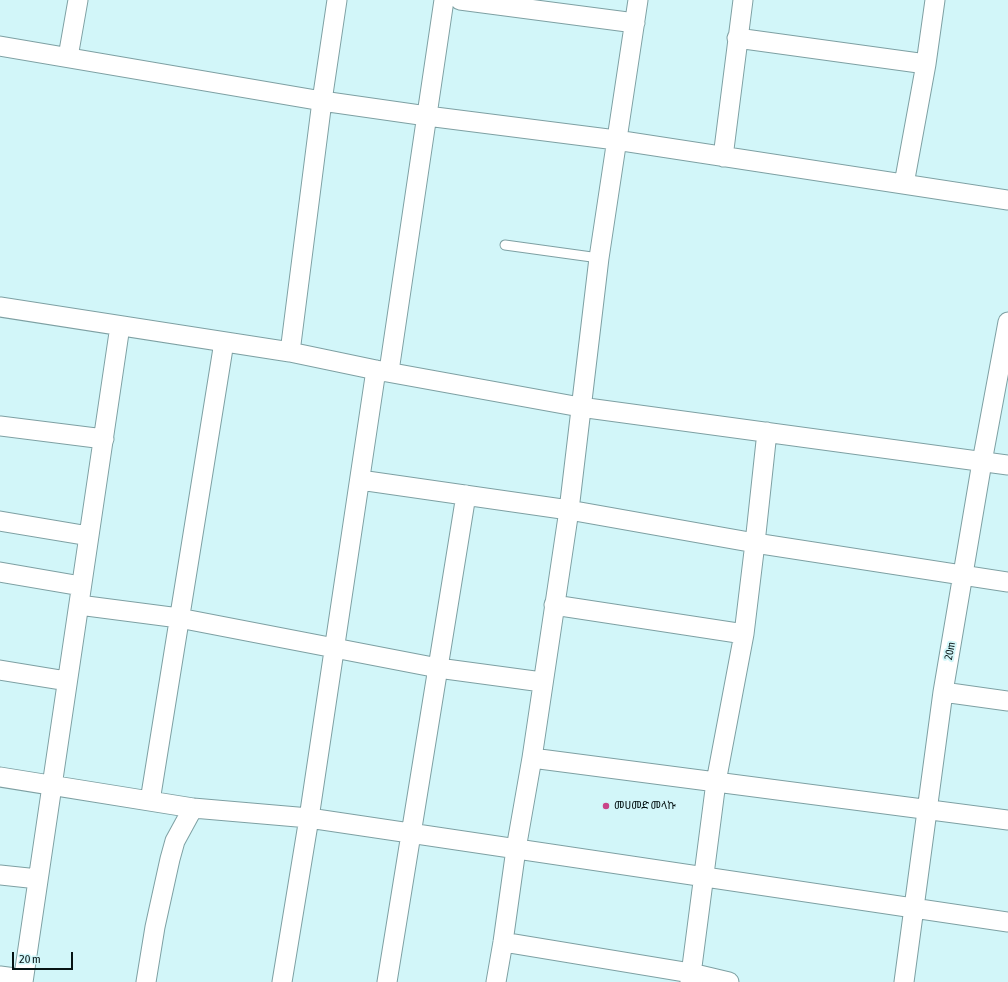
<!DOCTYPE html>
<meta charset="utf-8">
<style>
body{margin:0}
#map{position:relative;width:1008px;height:982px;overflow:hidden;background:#d2f6f9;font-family:"Asap Condensed",sans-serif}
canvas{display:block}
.scale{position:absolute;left:12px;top:952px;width:61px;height:18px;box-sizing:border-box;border:2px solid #071415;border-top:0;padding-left:5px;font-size:12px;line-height:14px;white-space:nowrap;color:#071415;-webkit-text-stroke:3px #d2f6f9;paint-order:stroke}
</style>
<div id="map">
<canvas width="1008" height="982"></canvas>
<div class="scale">20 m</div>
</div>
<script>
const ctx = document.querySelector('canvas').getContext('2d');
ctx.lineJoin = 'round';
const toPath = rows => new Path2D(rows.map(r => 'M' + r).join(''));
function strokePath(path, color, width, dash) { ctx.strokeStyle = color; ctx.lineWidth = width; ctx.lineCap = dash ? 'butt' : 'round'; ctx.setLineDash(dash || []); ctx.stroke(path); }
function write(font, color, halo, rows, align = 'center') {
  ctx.font = font + ' "Asap Condensed","Noto Sans Ethiopic",sans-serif'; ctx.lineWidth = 4; ctx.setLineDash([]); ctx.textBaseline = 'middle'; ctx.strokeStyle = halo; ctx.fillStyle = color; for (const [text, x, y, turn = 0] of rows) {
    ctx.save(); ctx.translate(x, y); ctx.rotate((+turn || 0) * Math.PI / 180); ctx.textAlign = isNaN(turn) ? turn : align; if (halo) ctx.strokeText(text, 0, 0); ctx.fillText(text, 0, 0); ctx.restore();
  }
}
const lane = toPath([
 [505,245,599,258]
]);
const street = toPath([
 [460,0,635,23],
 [737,38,926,64],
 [0,46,322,101,427,116,616,140,1008,200],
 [68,57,78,0],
 [723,157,743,0],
 [904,184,926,64,935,0],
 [0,307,290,352,376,370,580,407,1008,465],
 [290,352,322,101,337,0],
 [389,371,444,0],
 [0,426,104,439],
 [360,480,569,510,755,543,1008,582],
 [0,521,89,536],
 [0,572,81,586],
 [79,605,179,618,438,668,542,682],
 [554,605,744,634],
 [0,670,67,681],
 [943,692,1008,701],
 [532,758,1008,820],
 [0,777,193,808,309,818,1008,922],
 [150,801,224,342],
 [0,875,38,879],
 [503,942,691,973,729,982],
 [0,976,23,979],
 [23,982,120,326],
 [146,982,155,927,170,859,175,841,193,808],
 [282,982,309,818,376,370],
 [387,982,466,495],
 [496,982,503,942,516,849,532,758,569,510,599,258,638,0],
 [690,982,716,782,744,634,755,543,767,432],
 [904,982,943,692,982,462,1008,322]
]);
const markers = [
 [606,806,4,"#c94488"]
];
const streetNames = [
 ["20m",950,651,-80]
];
const poiNames = [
 ["መሀመድ መላኩ",614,806]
];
strokePath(lane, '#7ea0a3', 11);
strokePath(street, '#7ea0a3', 21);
strokePath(lane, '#fff', 9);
strokePath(street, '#fff', 19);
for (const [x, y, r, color] of markers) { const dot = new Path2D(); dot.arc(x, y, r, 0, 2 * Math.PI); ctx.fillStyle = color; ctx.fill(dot); strokePath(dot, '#d2f6f9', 1.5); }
write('11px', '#071415', '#d2f6f9', streetNames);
write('11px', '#071415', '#d2f6f9', poiNames, 'left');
</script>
